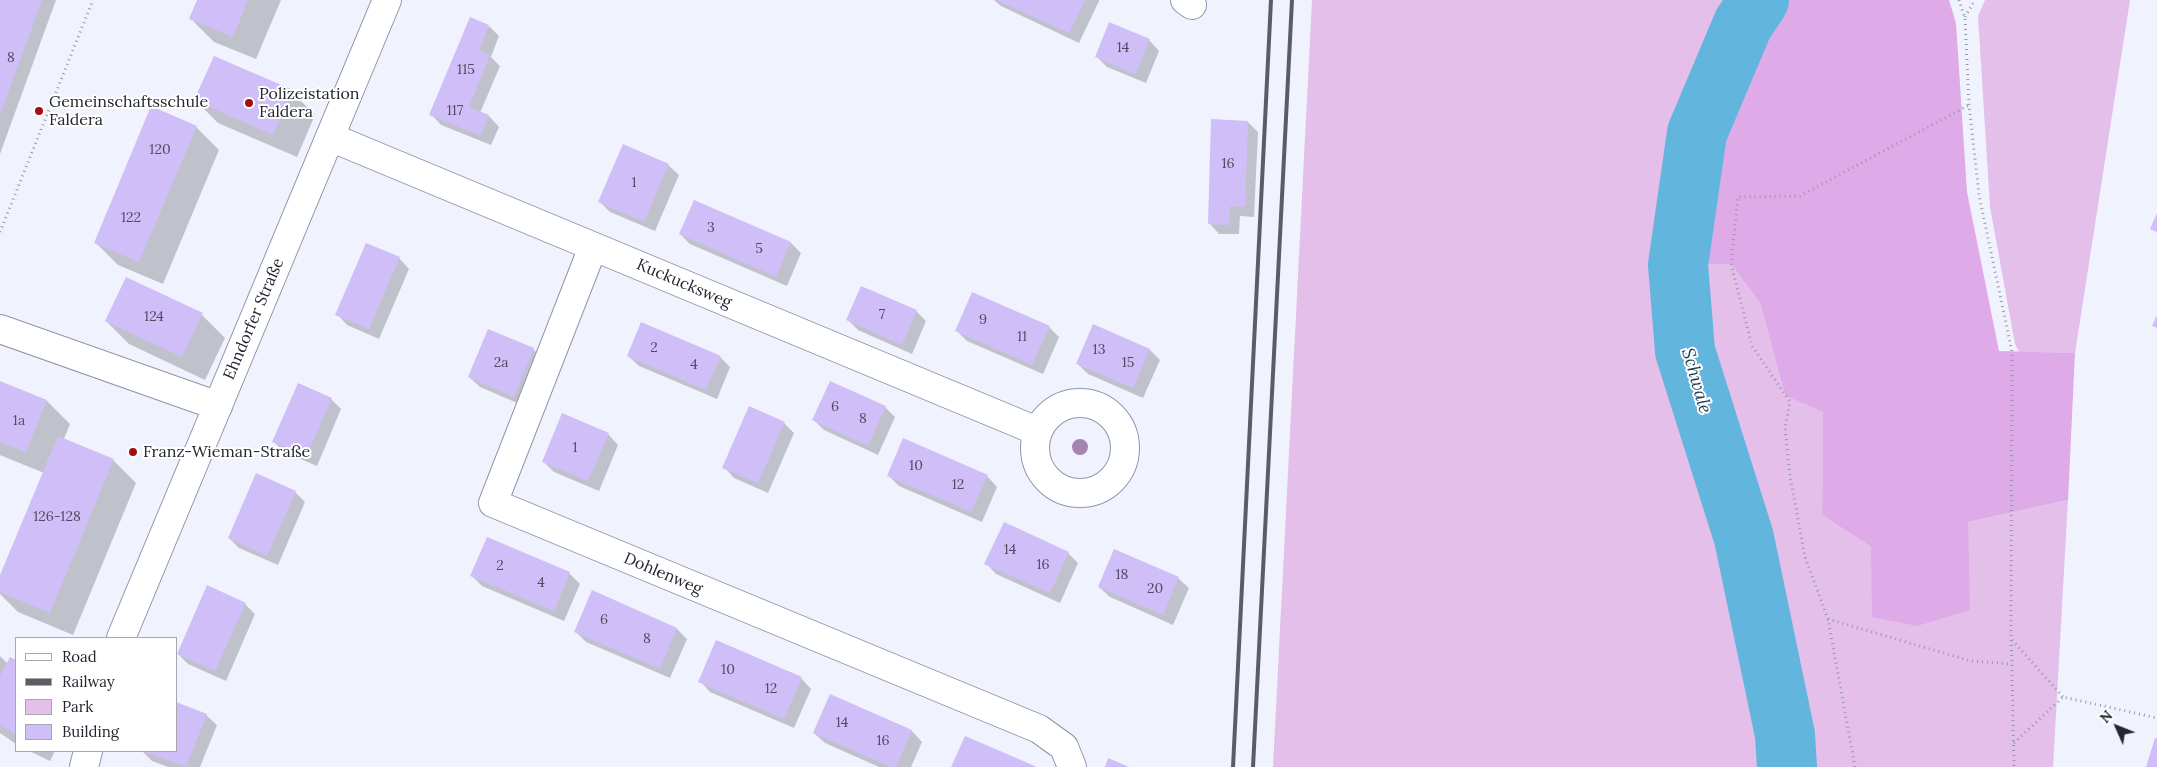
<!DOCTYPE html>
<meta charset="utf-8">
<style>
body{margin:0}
#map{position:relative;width:2157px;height:767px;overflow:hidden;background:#f0f3fe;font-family:Lora,serif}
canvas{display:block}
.legend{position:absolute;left:15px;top:637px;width:162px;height:115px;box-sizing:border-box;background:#fff;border:1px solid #a7a8ac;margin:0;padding:6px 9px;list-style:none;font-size:15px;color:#23252f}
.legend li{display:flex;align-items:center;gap:10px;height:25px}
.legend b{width:25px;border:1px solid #a7a8ac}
.north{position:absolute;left:2092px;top:702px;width:50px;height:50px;-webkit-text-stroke:4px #fff;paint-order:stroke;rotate:314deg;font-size:14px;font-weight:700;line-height:20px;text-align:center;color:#23252f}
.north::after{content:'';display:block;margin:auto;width:18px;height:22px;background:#23252f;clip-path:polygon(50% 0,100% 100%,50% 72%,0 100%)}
</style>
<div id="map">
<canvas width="2157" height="767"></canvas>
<ul class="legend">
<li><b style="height:6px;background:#fff"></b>Road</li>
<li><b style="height:6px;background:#5a5c66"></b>Railway</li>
<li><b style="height:14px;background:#e3bfea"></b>Park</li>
<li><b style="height:14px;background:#cfbef7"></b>Building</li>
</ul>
<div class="north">N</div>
</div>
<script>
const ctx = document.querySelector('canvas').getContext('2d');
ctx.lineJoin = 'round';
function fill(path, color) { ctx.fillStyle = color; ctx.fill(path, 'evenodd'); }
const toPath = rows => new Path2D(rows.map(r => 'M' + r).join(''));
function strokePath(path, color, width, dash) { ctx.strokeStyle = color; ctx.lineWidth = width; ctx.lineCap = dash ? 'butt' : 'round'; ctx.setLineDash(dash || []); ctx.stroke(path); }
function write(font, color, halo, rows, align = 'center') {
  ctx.font = font + ' Lora,serif'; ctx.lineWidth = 4; ctx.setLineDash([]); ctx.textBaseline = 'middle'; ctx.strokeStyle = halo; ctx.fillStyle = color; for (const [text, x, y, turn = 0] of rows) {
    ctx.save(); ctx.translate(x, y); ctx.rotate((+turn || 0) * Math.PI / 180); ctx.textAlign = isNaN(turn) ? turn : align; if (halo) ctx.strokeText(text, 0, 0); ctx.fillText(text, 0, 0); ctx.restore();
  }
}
const green = toPath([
 [1312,0,1759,0,1743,24,1678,265,1731,264,1760,303,1785,396,1823,412,1822,515,1871,547,1968,522,2068,500,2053,767,1273,767],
 [1985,0,2130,0,2075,353,2019,352,2015,344,1990,207,1978,16]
]);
const forest = toPath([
 [1759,0,1949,0,1956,23,1967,192,1999,351,2075,353,2068,500,1968,522,1970,610,1917,626,1872,617,1871,547,1822,515,1823,412,1785,396,1760,303,1731,264,1678,265,1697,133,1743,24]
]);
const shadow = toPath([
 [0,0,56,0,0,154],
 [198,0,281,0,256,59,214,42,191,19],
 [994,0,1099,0,1099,1,1079,43,1001,6],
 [489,26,499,36,491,57,500,66,480,113,489,116,499,127,491,145,441,125,431,114],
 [1149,40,1159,51,1146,83,1107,67,1097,57],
 [292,92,315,115,297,157,218,123,195,100],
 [1248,122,1258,132,1254,217,1240,216,1239,234,1219,234,1209,223],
 [196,127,219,150,163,284,118,265,95,242],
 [668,165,679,175,655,231,610,212,600,202],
 [694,202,791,243,801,253,787,286,690,244,680,234],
 [399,258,409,269,379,339,347,325,337,314],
 [126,279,202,315,225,338,205,380,129,344,106,321],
 [916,311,926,321,912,354,858,330,848,320],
 [1094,325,1150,350,1160,360,1143,398,1088,374,1078,364],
 [1049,327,1059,337,1043,374,967,341,957,331],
 [533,349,544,360,524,406,480,387,469,377],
 [628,356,720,357,730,367,717,399,639,366],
 [0,382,47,401,70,424,64,439,113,460,136,483,73,635,18,612,0,594,0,578,44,473,0,455],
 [331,399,341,409,317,466,284,452,273,441],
 [885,407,895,417,878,455,824,430,814,420],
 [784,423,794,433,768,493,734,478,724,467],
 [608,434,618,445,599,491,554,472,544,462],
 [888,475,987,476,997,487,982,522,899,486],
 [295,492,305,502,278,565,239,548,229,538],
 [1068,553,1078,563,1060,603,996,574,986,563],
 [569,573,580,584,564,621,482,586,472,576],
 [1178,578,1189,588,1173,625,1110,597,1099,587],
 [245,604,255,614,226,681,188,664,178,654],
 [677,629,687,639,670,678,586,642,575,631],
 [0,656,8,664,11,659,16,661,16,744,0,733],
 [801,678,811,689,794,728,710,692,700,681],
 [831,696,912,731,922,742,911,767,879,767,825,743,814,733],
 [206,715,217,725,200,767,168,767,152,761,142,751,176,751],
 [29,751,55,751,50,761]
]);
const river = toPath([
 [1759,0,1743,24,1697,133,1678,265,1685,351,1744,538,1785,735,1787,767]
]);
const building = toPath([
 [0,0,42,0,0,115],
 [197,0,248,0,233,37,189,19],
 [996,0,1085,0,1069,33],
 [470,17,489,25,479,51,490,55,469,107,489,115,481,136,429,115],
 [1109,22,1150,39,1135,74,1095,57],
 [214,56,293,90,273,135,194,100],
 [151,106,197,126,139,262,94,243],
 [1211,119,1248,121,1245,207,1230,206,1229,225,1208,224],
 [623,144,669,164,644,222,598,202],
 [694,200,791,242,776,277,679,234],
 [2157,213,2157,232,2150,229],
 [366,243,400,257,369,329,335,315],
 [126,277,203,313,182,357,105,321],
 [861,286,917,310,902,345,846,320],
 [972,292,1050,326,1032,365,955,331],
 [2157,315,2157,328,2152,326],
 [641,322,721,356,706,390,627,356],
 [1093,324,1150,349,1133,388,1076,364],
 [488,329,534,348,514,397,468,377],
 [0,381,47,400,26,452,0,442],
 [830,381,886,406,868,446,812,420],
 [298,383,332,398,306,457,272,442],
 [749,406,785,422,758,483,722,468],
 [562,413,609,433,588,481,542,462],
 [58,436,114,459,50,613,0,592,0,575],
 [903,438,988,475,971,512,887,476],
 [256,473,296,491,267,556,228,538],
 [1004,522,1069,552,1050,593,984,564],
 [487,537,570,572,554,611,470,576],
 [1114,549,1179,577,1163,615,1098,587],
 [207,585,246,603,215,671,177,654],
 [592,590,677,628,660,669,574,632],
 [716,640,802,677,784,719,698,682],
 [10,657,16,660,16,734,0,725,0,676],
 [830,694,912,730,896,767,891,767,813,733],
 [176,702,207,714,186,767,141,751,176,751],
 [965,736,1007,754,1037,767,951,767],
 [2155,738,2157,738,2157,767,2146,767],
 [1108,758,1129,767,1105,767]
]);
const path = toPath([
 [1959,0,1965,18,1969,105,1979,195,2012,352,2011,629,2014,767],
 [1965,17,1975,0],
 [0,232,93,0],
 [1828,619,1971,661,2012,664],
 [2012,640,2063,697],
 [2014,743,2063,697,2157,718],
 [1855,767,1828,619,1805,557,1790,476,1785,428,1790,402,1752,346,1731,264,1738,197,1800,196,1969,105]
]);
const minor = toPath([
 [1185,0,1192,5],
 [330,137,1037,431],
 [593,247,493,503,1039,729,1064,747,1072,767],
 [0,329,218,406],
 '1035 448a45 45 0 1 1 90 0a45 45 0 1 1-90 0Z'
]);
const tertiary = toPath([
 [121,638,387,0],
 [84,767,88,751]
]);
const rail = toPath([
 [1233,767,1271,0],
 [1253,767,1292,0]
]);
const trees = [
 [1080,447]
];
const markers = [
 [249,103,5,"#a40e11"],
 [39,111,5,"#a40e11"],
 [133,452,5,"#a40e11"]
];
const numberNames = [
 ["14",1123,48],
 ["8",11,58],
 ["115",466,70],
 ["117",455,111],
 ["120",160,150],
 ["16",1228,164],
 ["1",634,183],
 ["122",131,218],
 ["3",711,228],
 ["5",759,249],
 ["7",882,315],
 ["124",154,317],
 ["9",983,320],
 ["11",1022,337],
 ["2",654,348],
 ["13",1099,350],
 ["2a",501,363],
 ["15",1128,363],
 ["4",694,365],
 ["6",835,407],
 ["8",863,419],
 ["1a",19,421],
 ["1",575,448],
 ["10",916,466],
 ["12",958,485],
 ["126-128",57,517],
 ["14",1010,550],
 ["16",1043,565],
 ["2",500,566],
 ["18",1122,575],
 ["4",541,583],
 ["20",1155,589],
 ["6",604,620],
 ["8",647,639],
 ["10",728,670],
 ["12",771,689],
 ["14",842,723],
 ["16",883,741]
];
const poiNames = [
 ["Polizeistation",259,94],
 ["Faldera",259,112],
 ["Gemeinschaftsschule",49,102],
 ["Faldera",49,120],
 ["Franz-Wieman-Straße",143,452]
];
const streetNames = [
 ["Kuckucksweg",684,284,23],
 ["Ehndorfer Straße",254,319,-67],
 ["Dohlenweg",663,574,23]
];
const waterNames = [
 ["Schwale",1696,381,74]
];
fill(green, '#e3bfea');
fill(forest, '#deabe8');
fill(shadow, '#0003');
strokePath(river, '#62b5dd', 60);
fill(building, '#cfbef7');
strokePath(minor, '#9095ae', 30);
strokePath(tertiary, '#9095ae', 30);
strokePath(path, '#979aa4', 3, [1, 4]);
strokePath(minor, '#fff', 28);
strokePath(tertiary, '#fff', 28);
strokePath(rail, '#5a5c66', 4);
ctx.fillStyle = '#a484b1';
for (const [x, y] of trees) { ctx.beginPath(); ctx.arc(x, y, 8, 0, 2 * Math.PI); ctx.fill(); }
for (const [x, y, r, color] of markers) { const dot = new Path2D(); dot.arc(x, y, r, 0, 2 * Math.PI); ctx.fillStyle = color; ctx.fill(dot); strokePath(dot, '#fff', 2); }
write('14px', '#4e4b61', null, numberNames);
write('16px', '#23252f', '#fff', poiNames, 'left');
write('16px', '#23252f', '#fff', streetNames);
write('italic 18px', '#193e50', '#fff', waterNames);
</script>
